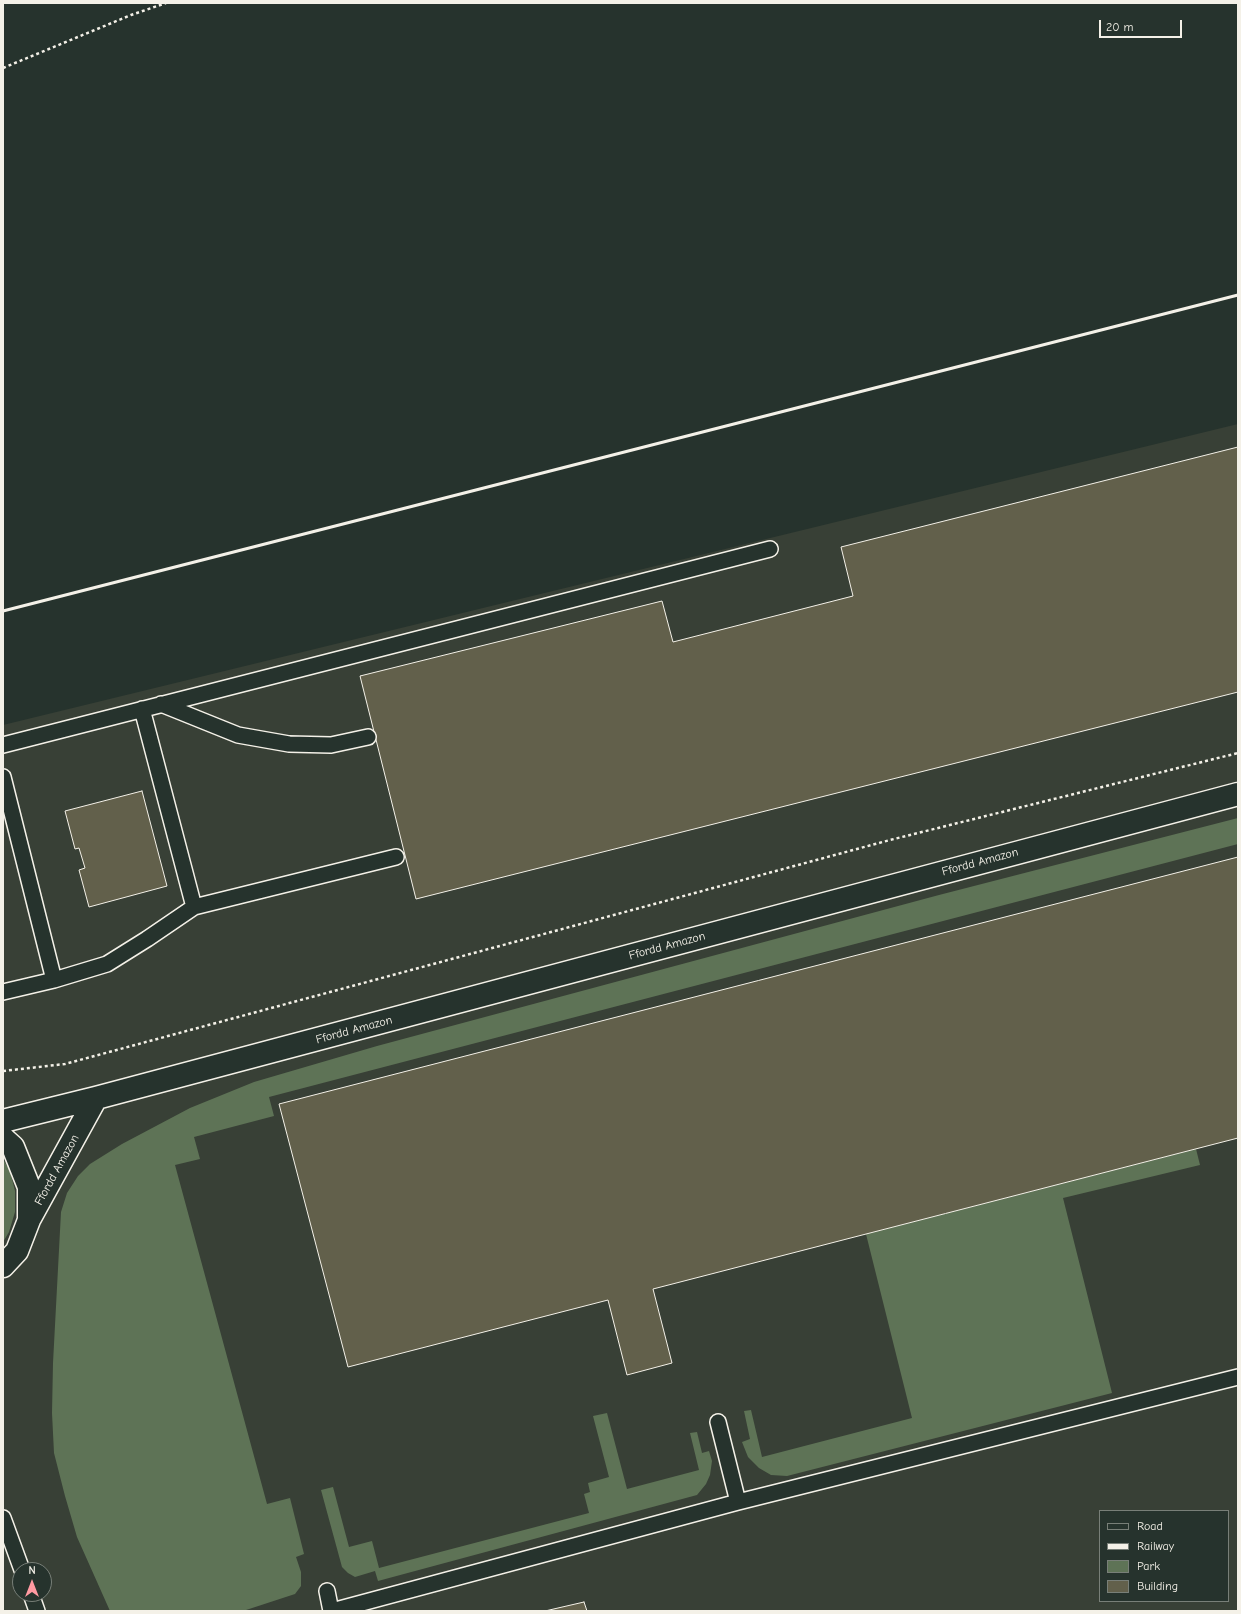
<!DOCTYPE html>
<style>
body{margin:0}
#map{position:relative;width:1241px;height:1614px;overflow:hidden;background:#26332d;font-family:"Comic Neue",sans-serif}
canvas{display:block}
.frame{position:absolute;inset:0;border:4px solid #f4f1e8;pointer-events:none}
.legend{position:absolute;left:1099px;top:1510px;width:130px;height:92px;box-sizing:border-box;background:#26332d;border:1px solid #787f78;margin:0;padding:5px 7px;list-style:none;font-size:12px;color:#f4f1e8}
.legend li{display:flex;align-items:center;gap:8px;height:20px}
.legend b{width:20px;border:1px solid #787f78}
.north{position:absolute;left:12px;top:1562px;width:40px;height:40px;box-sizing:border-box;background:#26332d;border:1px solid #787f78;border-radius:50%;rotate:0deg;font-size:11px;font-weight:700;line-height:16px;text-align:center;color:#f4f1e8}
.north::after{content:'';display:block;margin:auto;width:14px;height:18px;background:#ff9aa2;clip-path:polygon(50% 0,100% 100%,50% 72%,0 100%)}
.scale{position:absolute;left:1099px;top:20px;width:83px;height:18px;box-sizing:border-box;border:2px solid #f4f1e8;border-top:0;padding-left:5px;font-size:12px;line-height:14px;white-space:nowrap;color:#f4f1e8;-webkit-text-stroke:3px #26332d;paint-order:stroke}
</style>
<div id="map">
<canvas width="1241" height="1614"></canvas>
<div class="frame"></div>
<ul class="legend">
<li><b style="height:5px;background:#26332d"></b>Road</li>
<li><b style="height:5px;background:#f4f1e8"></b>Railway</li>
<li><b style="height:11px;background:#5e7356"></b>Park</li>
<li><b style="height:11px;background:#62604b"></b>Building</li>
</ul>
<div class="north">N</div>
<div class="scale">20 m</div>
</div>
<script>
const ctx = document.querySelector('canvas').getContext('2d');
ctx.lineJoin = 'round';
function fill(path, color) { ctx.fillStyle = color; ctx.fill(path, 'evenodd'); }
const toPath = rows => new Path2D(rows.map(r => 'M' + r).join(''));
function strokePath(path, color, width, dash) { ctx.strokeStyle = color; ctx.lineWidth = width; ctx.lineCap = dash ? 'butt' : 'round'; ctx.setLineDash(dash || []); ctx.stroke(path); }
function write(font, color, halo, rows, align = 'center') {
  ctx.font = font + ' "Comic Neue",sans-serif'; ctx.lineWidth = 3; ctx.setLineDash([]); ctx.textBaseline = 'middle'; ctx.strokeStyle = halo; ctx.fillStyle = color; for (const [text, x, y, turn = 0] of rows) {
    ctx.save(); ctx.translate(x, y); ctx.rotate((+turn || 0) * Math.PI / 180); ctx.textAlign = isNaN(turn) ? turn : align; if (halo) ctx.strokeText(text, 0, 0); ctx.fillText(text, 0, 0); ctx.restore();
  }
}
const built = toPath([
 [1238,424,1238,1611,3,1611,3,725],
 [1100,1511,1228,1511,1228,1601,1100,1601],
 [20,1570,44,1570,44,1594,20,1594]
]);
const green = toPath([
 [1238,818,1238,844,269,1097,274,1116,194,1137,200,1159,175,1165,267,1504,290,1498,304,1554,296,1557,301,1572,301,1586,295,1594,243,1611,110,1611,77,1537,65,1496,54,1453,52,1413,53,1363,61,1212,67,1193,78,1176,90,1164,122,1144,190,1108,254,1082,377,1046,939,895],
 [1196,1149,1200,1165,1063,1198,1112,1393,787,1476,771,1475,759,1468,748,1457,742,1442,750,1439,744,1411,751,1410,762,1457,912,1418,866,1234],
 [3,1159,10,1171,15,1191,15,1212,9,1232,3,1242],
 [607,1413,627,1489,699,1470,690,1433,697,1432,702,1453,709,1451,712,1461,710,1475,706,1484,697,1495,378,1581,375,1571,355,1577,348,1573,342,1567,321,1490,333,1487,349,1547,372,1541,379,1568,589,1513,584,1494,590,1492,588,1483,609,1477,593,1416]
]);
const building = toPath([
 [1238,447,1238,692,416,899,360,676,662,601,673,642,853,596,841,547,1238,447],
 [142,791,167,886,89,907,79,870,85,868,79,848,75,849,65,811,142,791],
 [1238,857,1238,1138,653,1289,672,1363,627,1375,608,1300,348,1367,279,1104,1238,857],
 [584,1602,587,1611,545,1611,584,1602]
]);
const path = toPath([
 [3,68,131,15,166,3],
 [3,1071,65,1064,890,840,1238,753]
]);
const service = toPath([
 [161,704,238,735,289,744,331,745,368,737],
 [142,709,194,907],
 [3,745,770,549],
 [3,777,54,980],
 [3,992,54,980,107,964,147,939,194,907,396,857],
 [718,1422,738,1502],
 [3,1518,22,1570],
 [327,1591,331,1611],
 [31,1594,37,1611],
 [332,1611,738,1502,1238,1377]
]);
const minor = toPath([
 [3,1121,96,1098,1238,794],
 [3,1138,13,1147,29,1187,29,1220,17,1251,3,1266],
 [30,1218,96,1098]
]);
const rail = toPath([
 [3,611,1238,295]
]);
const streetNames = [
 ["Ffordd Amazon",980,862,-15],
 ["Ffordd Amazon",667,946,-15],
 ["Ffordd Amazon",354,1030,-15],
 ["Ffordd Amazon",57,1170,-61]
];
fill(built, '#384036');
fill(green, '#5e7356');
fill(building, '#62604b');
strokePath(building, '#f4f1e8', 1);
strokePath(service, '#f4f1e8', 18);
strokePath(minor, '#f4f1e8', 25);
strokePath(path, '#f4f1e8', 2.5, [3, 3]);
strokePath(service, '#26332d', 15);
strokePath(minor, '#26332d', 22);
strokePath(rail, '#f4f1e8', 3);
write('12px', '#f4f1e8', '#26332d', streetNames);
</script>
